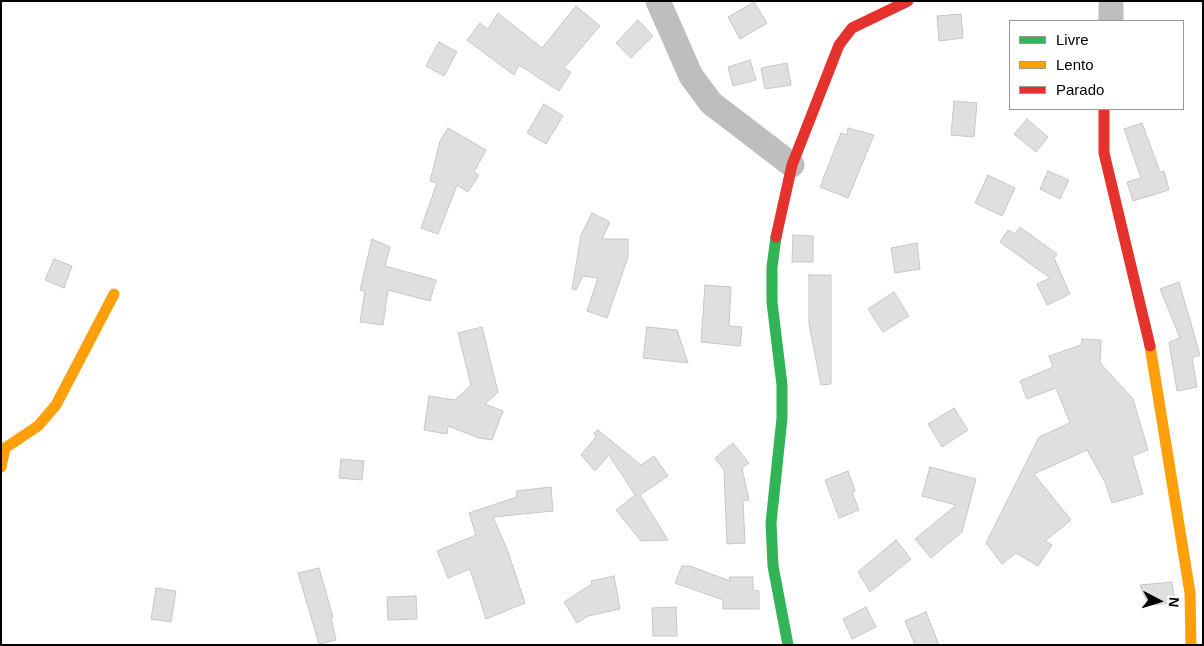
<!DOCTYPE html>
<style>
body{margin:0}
#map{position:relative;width:1204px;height:646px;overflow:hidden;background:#fff;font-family:Helvetica,sans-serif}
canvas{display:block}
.frame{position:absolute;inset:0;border:2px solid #000;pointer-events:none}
.legend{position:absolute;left:1009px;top:20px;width:175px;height:90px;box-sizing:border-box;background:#fff;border:1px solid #999;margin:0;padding:6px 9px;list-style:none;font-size:15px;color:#000}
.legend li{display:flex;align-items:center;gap:10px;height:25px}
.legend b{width:25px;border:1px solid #999}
.north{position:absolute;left:1134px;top:576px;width:50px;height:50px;-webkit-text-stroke:4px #fff;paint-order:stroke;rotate:95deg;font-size:14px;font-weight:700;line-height:20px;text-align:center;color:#000}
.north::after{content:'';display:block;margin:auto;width:18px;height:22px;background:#000;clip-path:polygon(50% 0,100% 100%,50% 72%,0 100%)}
</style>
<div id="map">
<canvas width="1204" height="646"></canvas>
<div class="frame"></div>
<ul class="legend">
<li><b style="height:6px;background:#30b455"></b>Livre</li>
<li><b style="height:6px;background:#ff9f0a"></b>Lento</li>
<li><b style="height:6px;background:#e5322d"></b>Parado</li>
</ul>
<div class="north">N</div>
</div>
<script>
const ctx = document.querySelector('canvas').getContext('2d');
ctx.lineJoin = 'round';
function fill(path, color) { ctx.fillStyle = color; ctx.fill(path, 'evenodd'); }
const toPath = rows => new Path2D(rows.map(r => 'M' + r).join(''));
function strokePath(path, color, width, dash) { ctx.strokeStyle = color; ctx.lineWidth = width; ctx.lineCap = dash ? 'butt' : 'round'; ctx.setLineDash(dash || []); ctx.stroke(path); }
const building = toPath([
 [754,2,767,23,740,39,728,17,754,2],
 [576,6,600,26,564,68,571,72,559,91,519,65,514,75,467,40,480,23,488,29,498,13,542,48,576,6],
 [961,14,963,38,939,41,937,16,961,14],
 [638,20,653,36,631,58,616,43,638,20],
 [439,42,457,52,444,76,426,66,439,42],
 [750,60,756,80,733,86,728,67,750,60],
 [787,63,791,85,765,89,761,68,787,63],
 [954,101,977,103,974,137,951,135,954,101],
 [544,104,563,116,546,144,527,133,544,104],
 [1027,119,1048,137,1036,152,1014,134,1027,119],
 [1142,123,1160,172,1164,171,1169,190,1133,201,1127,182,1141,178,1124,129,1142,123],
 [448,128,486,150,474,172,479,175,468,192,457,185,438,234,421,228,437,183,430,181,440,141,448,128],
 [848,128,874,135,848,198,820,187,841,133,847,135,848,128],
 [1048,171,1069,180,1060,199,1040,189,1048,171],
 [988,175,1015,188,1002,216,975,203,988,175],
 [592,213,610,222,602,239,628,239,628,257,607,318,587,311,598,278,583,276,576,290,572,289,581,235,592,213],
 [1020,227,1057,254,1054,258,1070,294,1047,305,1037,284,1050,278,1000,242,1008,230,1015,234,1020,227],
 [793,235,813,236,813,262,792,262,793,235],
 [372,239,390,247,385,266,436,280,430,301,388,290,383,325,360,322,365,291,360,290,372,239],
 [917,243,920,269,895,273,891,248,917,243],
 [54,259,72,266,64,288,45,280,54,259],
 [809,275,831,275,831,384,821,385,809,324,809,275],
 [1179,282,1200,355,1192,358,1197,387,1177,391,1169,342,1180,338,1160,289,1179,282],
 [705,285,731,287,729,326,742,327,740,346,701,342,705,285],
 [894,292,909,316,883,332,868,309,894,292],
 [482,327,498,392,485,404,503,411,492,440,479,438,448,426,447,434,424,430,429,396,455,400,471,385,458,333,482,327],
 [647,327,677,330,688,363,643,358,647,327],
 [1082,339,1101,340,1100,363,1133,399,1148,450,1132,456,1143,494,1112,503,1105,482,1087,450,1034,474,1071,520,1045,541,1052,545,1038,566,1016,553,1002,564,986,543,1039,437,1070,423,1056,388,1027,399,1020,381,1053,367,1049,356,1081,345,1082,339],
 [954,408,968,430,942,447,928,424,954,408],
 [598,430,641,465,654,456,668,476,640,495,668,540,641,541,616,510,635,495,609,455,595,471,581,455,596,437,594,433,598,430],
 [733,443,749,463,742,468,749,500,743,501,745,543,727,544,724,470,715,458,733,443],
 [341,459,364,461,362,480,339,478,341,459],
 [930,467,976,479,962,532,931,558,915,539,956,505,922,496,930,467],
 [848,471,855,491,852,492,859,510,839,518,825,480,848,471],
 [551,487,553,511,493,517,507,549,525,603,486,619,470,569,448,578,437,551,476,535,469,513,517,497,516,491,551,487],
 [896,540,911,559,870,592,858,572,896,540],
 [682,566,690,566,730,581,729,577,753,577,753,590,759,591,759,609,723,609,723,600,675,583,682,566],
 [319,568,333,617,331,618,336,640,319,644,298,573,319,568],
 [614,576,620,609,588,616,577,623,564,602,592,584,591,581,614,576],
 [1172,582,1175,603,1148,605,1140,585,1172,582],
 [156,588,176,591,171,622,151,619,156,588],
 [416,596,417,619,388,620,387,597,416,596],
 [676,607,677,636,653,636,652,608,676,607],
 [866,607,876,627,852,639,843,619,866,607],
 [926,612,939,645,915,645,905,621,926,612]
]);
const street = toPath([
 [658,1,691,76,711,103,792,165],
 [1111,1,1111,21]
]);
const fast = toPath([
 [776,237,772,267,772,302,782,385,782,418,771,523,773,566,788,645]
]);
const slow = toPath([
 [1150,346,1190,593,1191,645],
 [1,467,5,448,38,426,56,405,114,294]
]);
const jam = toPath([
 [1104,109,1104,153,1150,346],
 [776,237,792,165,839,45,852,28,908,1]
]);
fill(building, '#dfdfdf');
strokePath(building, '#c7c7c7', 1);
strokePath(street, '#bebebe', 25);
strokePath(fast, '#30b455', 11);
strokePath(slow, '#ff9f0a', 11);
strokePath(jam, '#e5322d', 11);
</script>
